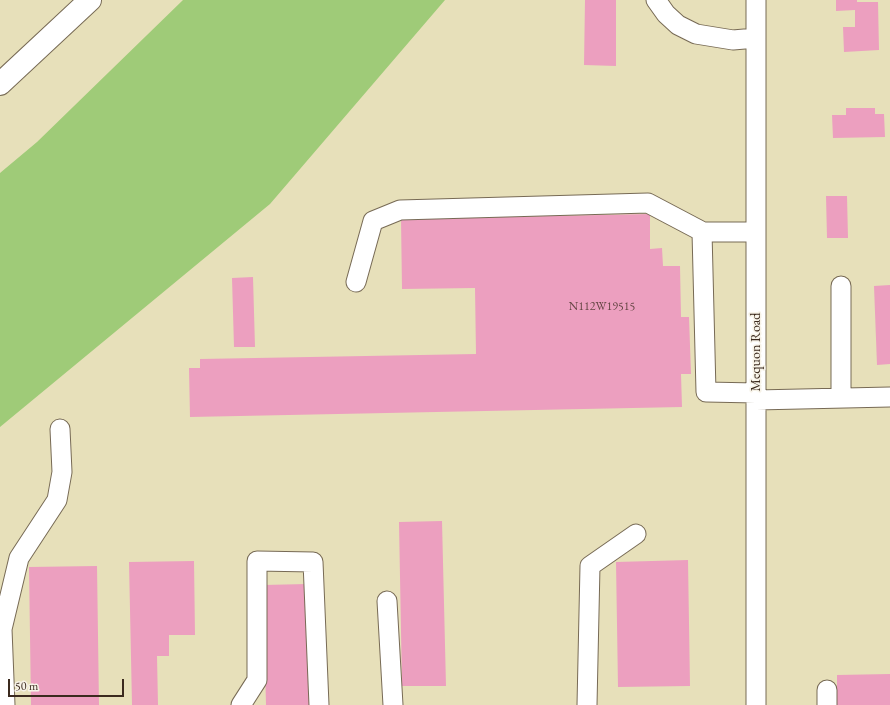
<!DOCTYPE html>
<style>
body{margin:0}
#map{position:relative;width:890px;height:705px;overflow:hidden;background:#e7e0ba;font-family:"EB Garamond",serif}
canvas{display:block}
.scale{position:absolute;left:8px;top:679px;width:116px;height:18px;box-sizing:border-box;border:2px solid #3b2a1e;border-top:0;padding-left:5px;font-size:12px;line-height:14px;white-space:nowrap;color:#3b2a1e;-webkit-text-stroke:3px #f7f3e8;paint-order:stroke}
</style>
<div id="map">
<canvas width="890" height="705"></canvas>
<div class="scale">50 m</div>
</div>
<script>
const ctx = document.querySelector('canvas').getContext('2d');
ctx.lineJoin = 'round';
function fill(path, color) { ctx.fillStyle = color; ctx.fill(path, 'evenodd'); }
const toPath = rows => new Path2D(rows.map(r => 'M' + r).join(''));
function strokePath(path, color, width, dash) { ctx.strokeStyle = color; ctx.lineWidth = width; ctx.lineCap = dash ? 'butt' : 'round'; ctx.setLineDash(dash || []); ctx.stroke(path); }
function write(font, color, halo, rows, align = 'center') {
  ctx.font = font + ' "EB Garamond",serif'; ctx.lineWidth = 3; ctx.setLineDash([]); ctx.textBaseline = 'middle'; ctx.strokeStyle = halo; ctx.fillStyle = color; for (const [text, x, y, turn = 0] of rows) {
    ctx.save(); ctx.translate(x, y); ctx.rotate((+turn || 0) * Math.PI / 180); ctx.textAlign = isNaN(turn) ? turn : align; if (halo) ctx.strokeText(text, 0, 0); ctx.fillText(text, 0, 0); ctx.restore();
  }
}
const green = toPath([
 [183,0,445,0,270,204,0,427,0,173,37,142]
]);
const building = toPath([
 [585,0,616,0,616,66,584,65],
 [836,0,857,0,857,2,878,2,879,50,844,52,843,27,855,27,855,10,836,11],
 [846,108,875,108,875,114,884,114,885,137,833,138,832,115,846,115],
 [826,196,847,196,848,238,827,238],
 [650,214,650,249,662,248,663,266,680,266,681,317,689,317,691,374,681,374,682,407,190,417,189,368,200,368,200,359,476,354,475,288,402,289,401,219],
 [253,277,255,347,234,347,232,278],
 [890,285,890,364,877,365,874,286],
 [442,521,446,686,402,686,399,522],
 [688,560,690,686,618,687,616,562],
 [194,561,195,635,169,635,169,656,157,656,158,705,132,705,129,562],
 [97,566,99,705,31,705,29,567],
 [307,584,310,705,266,705,263,585],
 [890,674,890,705,837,705,837,675]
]);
const minor = toPath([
 [656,0,666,14,678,25,696,34,733,40,756,38],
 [356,282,373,221,400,210,648,203,703,232],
 [756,393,706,392,702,232,756,232],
 [841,398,841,286],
 [756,400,890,397],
 [387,601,393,705],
 [5,705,2,629,19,558,57,500,62,472,60,429],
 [241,705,257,680,257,561,313,562,319,705],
 [587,705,590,566,636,534],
 [756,705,756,0],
 [827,705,827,690]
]);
const highway = toPath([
 [0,84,90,0]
]);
const numberNames = [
 ["N112W19515",602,307]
];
const streetNames = [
 ["Mequon Road",756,352,-90]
];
fill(green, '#9fcb78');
fill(building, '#ec9fbf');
strokePath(minor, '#776a55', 21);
strokePath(highway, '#776a55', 24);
strokePath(minor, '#fff', 19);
strokePath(highway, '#fff', 22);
write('12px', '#674746', null, numberNames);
write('14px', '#3b2a1e', '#f7f3e8', streetNames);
</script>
